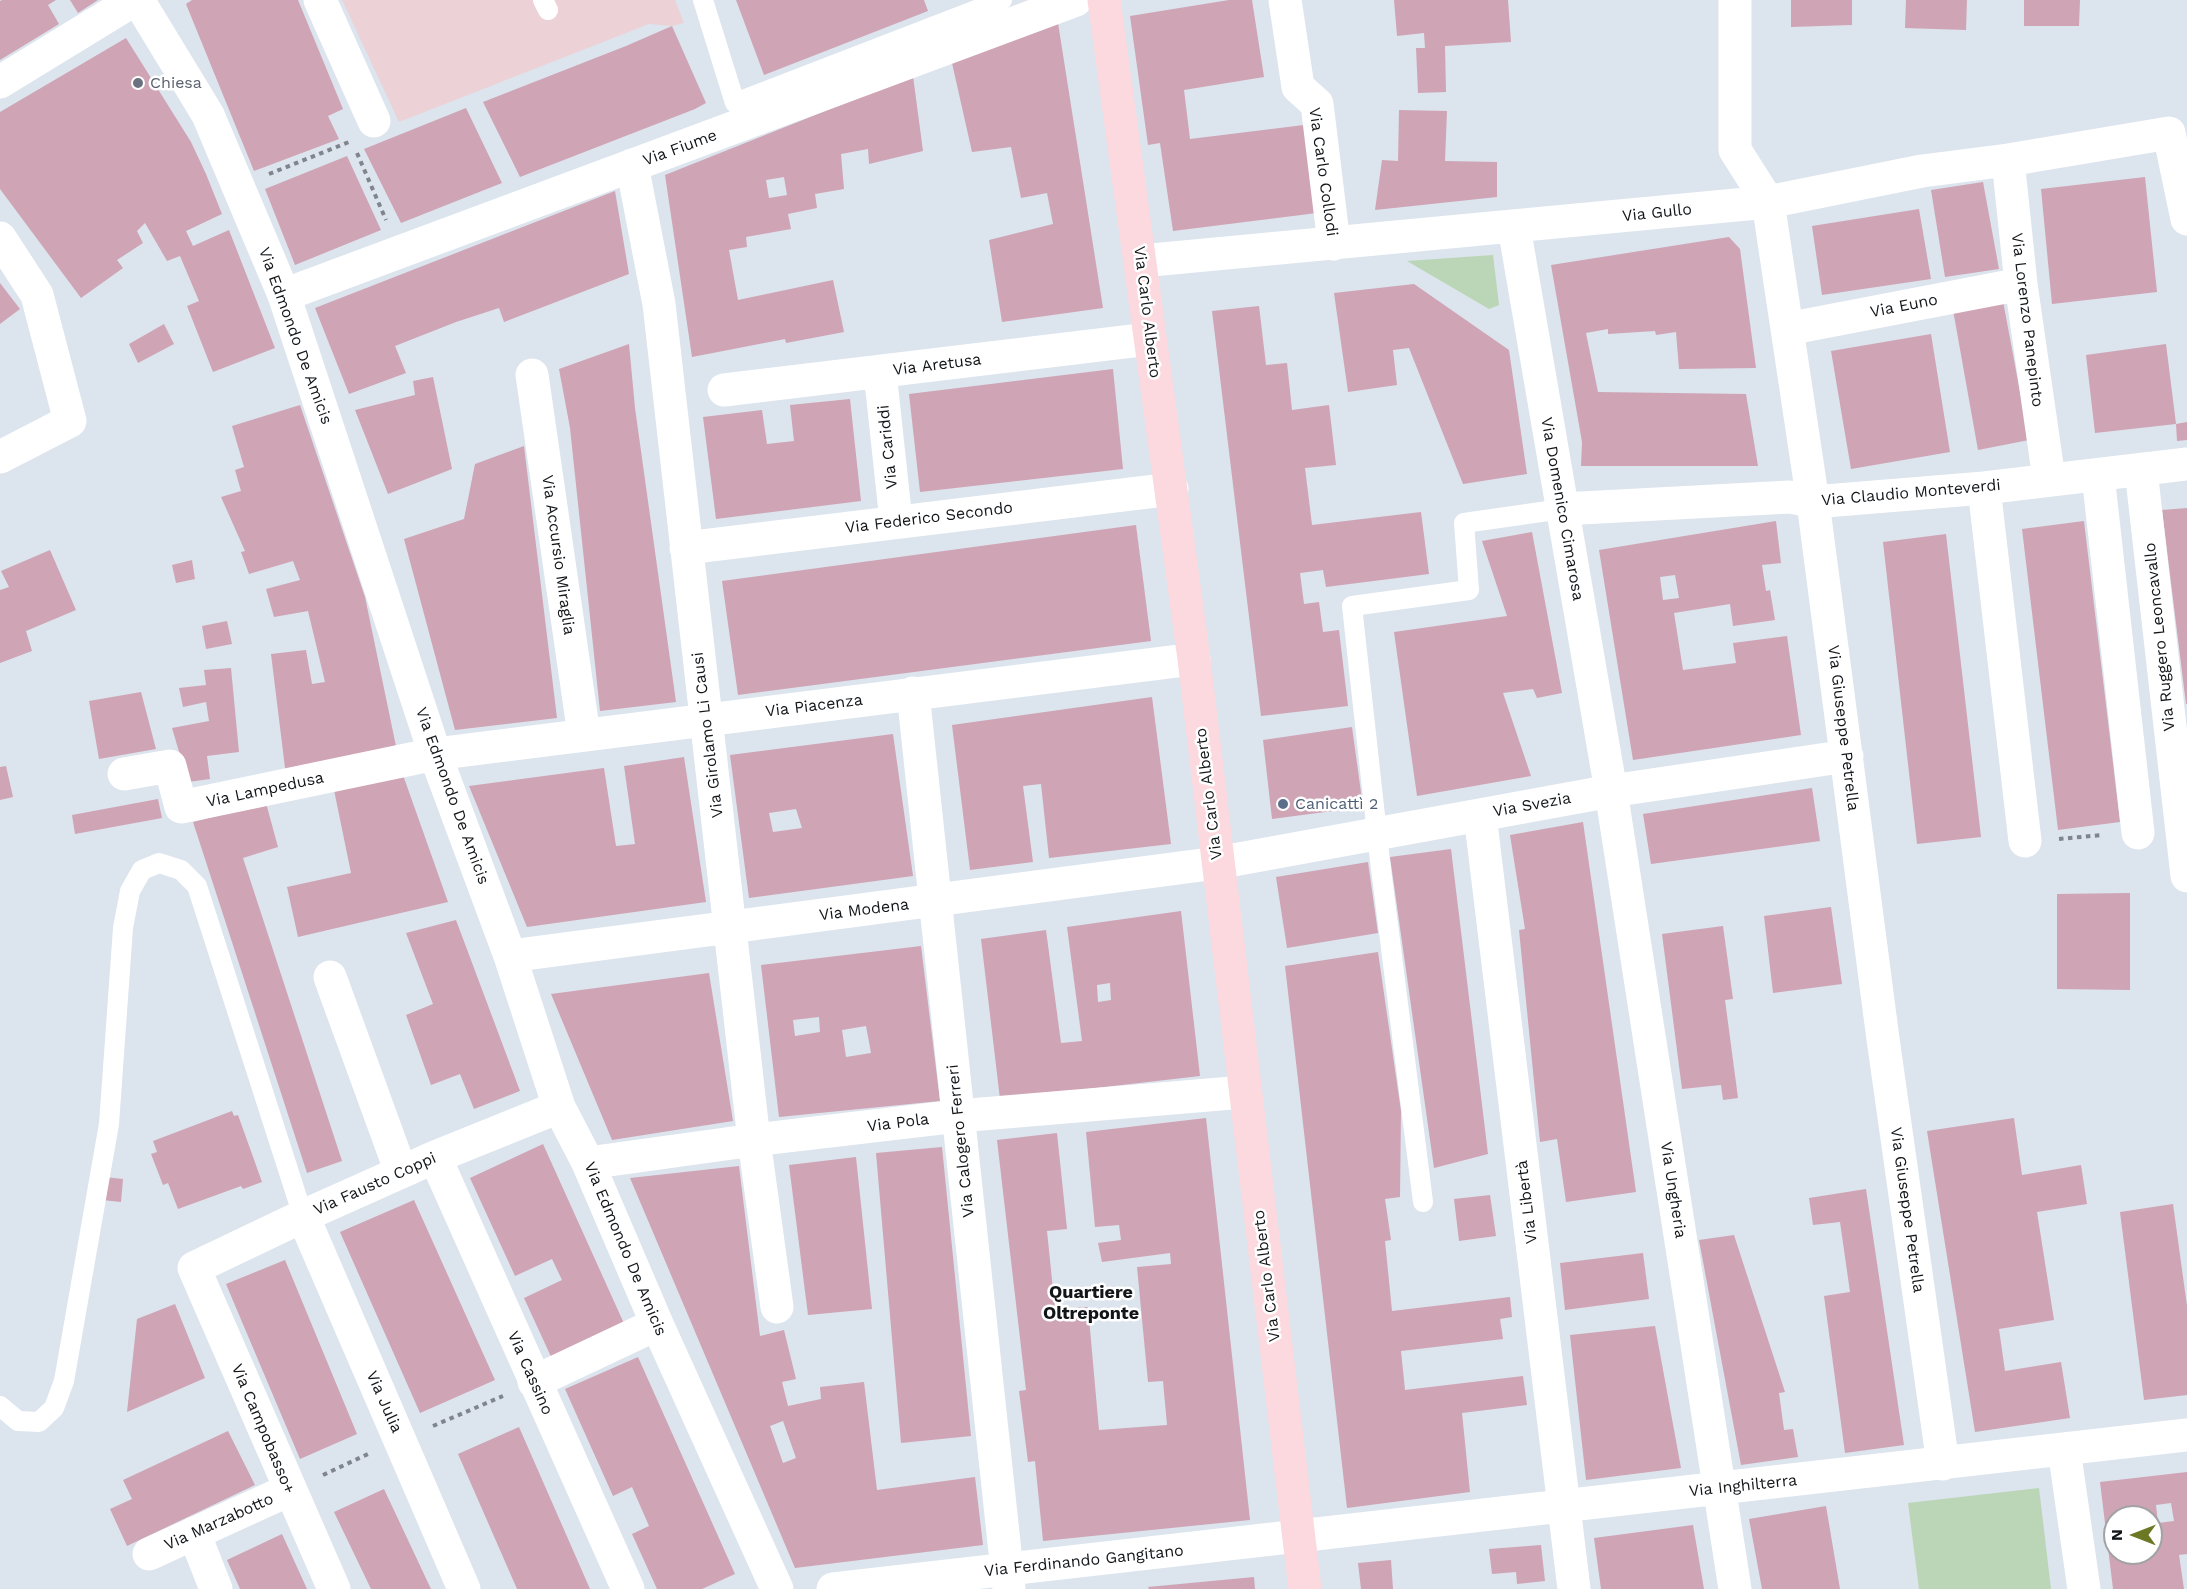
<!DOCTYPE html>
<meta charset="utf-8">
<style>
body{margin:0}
#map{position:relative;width:2187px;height:1589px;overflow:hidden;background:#dce4ee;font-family:"Work Sans",sans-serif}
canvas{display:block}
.north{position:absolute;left:2103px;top:1505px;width:60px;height:60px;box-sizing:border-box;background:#fff;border:2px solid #a1a2a3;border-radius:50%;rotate:270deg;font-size:16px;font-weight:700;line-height:24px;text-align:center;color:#131619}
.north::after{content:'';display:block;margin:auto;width:21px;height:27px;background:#6d7824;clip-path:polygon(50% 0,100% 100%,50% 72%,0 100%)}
</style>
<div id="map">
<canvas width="2187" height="1589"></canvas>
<div class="north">N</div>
</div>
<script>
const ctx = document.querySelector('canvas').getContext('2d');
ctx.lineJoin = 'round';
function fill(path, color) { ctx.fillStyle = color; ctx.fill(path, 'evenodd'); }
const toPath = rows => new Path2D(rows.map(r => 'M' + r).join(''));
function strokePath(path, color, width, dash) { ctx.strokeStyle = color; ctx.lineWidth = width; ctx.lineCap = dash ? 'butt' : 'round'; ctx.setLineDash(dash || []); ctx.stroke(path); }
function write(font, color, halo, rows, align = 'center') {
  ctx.font = font + ' "Work Sans",sans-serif'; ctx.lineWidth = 5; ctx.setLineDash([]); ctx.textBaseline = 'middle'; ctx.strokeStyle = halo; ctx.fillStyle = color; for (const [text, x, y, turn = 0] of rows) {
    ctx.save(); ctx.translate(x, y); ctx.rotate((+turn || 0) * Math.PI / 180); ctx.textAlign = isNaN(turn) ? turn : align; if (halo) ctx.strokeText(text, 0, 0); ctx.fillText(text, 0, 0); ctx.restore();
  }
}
const commercial = toPath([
 [342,0,675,0,684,23,672,26,649,24,399,122]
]);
const green = toPath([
 [1493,255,1499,305,1489,309,1407,261],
 [2039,1488,2051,1589,1919,1589,1908,1503]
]);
const building = toPath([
 [2,0,56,0,48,5,59,24,0,60,0,1],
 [70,0,98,0,78,13],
 [192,0,298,0,343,109,328,116,339,139,254,171,186,4],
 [736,0,924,0,928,11,764,75],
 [1229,0,1252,0,1264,77,1184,90,1190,139,1304,125,1317,213,1173,231,1160,143,1148,145,1130,16],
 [1394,0,1508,0,1511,42,1445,46,1446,92,1418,93,1416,48,1425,48,1424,33,1397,36],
 [1791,0,1852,0,1852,25,1791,27],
 [1906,0,1967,0,1966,30,1905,28],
 [2024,0,2080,0,2079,26,2024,26],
 [1058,23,1103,308,1002,322,989,240,1053,224,1047,193,1021,198,1011,147,972,152,952,63],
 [672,26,706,103,695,109,520,177,483,102,626,46],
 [126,38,191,142,206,174,222,214,186,231,193,246,229,230,275,348,213,372,187,306,199,301,180,256,167,261,145,223,137,231,143,243,117,260,123,268,81,298,0,189,0,112],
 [913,76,923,151,869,164,868,149,841,154,844,189,815,194,817,208,788,214,791,229,746,237,747,247,729,250,738,300,833,280,844,332,786,343,785,339,692,357,665,175],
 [784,177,787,195,769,198,766,180],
 [466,108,502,183,401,223,364,149],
 [1399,110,1447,111,1445,161,1497,162,1497,197,1375,210,1382,160,1398,161],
 [347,156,381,230,295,265,265,189],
 [2145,177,2157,292,2052,304,2041,189],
 [1983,182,1999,269,1945,277,1931,190],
 [615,191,629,274,504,322,499,308,456,322,395,346,406,373,349,394,315,308],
 [1919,209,1931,279,1822,295,1812,226],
 [1729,237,1740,249,1756,368,1679,369,1676,332,1656,335,1655,331,1608,334,1608,329,1586,333,1598,392,1746,394,1758,466,1581,466,1582,442,1551,265],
 [0,283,20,309,0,324],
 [1414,284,1509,350,1527,474,1463,484,1409,348,1393,350,1397,385,1348,392,1334,293],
 [2003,301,2029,440,1978,450,1953,310],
 [1259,306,1266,365,1287,363,1292,410,1329,405,1336,465,1305,468,1312,525,1421,512,1429,574,1326,587,1323,570,1300,573,1304,604,1319,602,1323,632,1339,630,1348,706,1261,716,1212,311],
 [164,324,174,344,138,363,129,344],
 [1931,334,1950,452,1851,469,1831,351],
 [629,344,635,408,676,702,600,711,570,428,559,369],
 [2166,344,2176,424,2187,422,2187,440,2177,441,2176,424,2095,433,2086,355],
 [1113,369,1123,469,920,492,909,394],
 [433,377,452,469,388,494,355,410,415,395,413,381],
 [850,399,861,501,716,519,703,417,762,410,767,444,794,441,790,405],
 [300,405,365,597,397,751,286,776,271,654,306,650,312,684,325,682,308,611,274,617,266,589,300,580,293,561,249,574,241,552,245,551,221,497,241,491,235,470,244,467,232,426],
 [524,446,557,718,455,730,404,539,464,519,475,464],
 [2187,508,2187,704,2186,704,2162,510],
 [1776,521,1781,563,1762,565,1766,591,1770,590,1775,620,1733,626,1730,604,1674,613,1683,670,1736,663,1733,643,1787,636,1801,735,1633,760,1599,550],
 [1675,575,1679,598,1663,600,1660,577],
 [2084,521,2120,822,2058,830,2022,529],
 [1136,525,1151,641,738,695,722,581],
 [1532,532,1562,693,1537,698,1533,689,1503,693,1531,776,1417,796,1394,632,1507,616,1482,541],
 [1946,534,1981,837,1917,844,1883,542],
 [50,550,76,610,26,631,32,651,0,663,0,590,9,587,1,571],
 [192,560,195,579,176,583,172,565],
 [227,621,232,644,206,649,202,626],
 [231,668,239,752,207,756,210,779,188,782,172,728,209,721,206,702,183,707,179,688,206,685,204,670],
 [141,692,156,749,99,759,89,701],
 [1152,697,1171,844,1049,858,1041,784,1023,786,1033,862,970,870,952,725],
 [1352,727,1363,807,1272,819,1263,740],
 [893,734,913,876,749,898,730,755],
 [796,809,802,828,773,832,769,813],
 [684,757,706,902,527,927,469,786,604,768,616,846,635,844,624,766],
 [6,766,13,797,0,800,0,767],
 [403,775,448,902,298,937,287,887,351,873,334,790],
 [1812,788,1820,841,1651,864,1643,814],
 [158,799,162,818,75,834,72,815],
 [266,803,278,847,243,858,342,1161,307,1173,193,822],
 [1583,822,1636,1192,1566,1202,1557,1139,1540,1142,1519,930,1525,929,1510,835],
 [1451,849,1488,1154,1434,1168,1390,857],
 [1368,862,1378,933,1287,948,1276,877],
 [2130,893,2130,990,2057,989,2057,894],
 [1831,907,1842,984,1773,993,1764,916],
 [1181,911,1200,1076,1000,1099,981,939,1046,930,1061,1043,1082,1041,1067,927],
 [1110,983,1111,1000,1098,1002,1097,985],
 [456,920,520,1091,474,1109,460,1074,431,1085,406,1015,433,1004,406,933],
 [1723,926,1733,999,1725,1000,1738,1098,1723,1100,1721,1085,1682,1089,1662,934],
 [921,946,940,1101,779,1117,761,965],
 [819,1017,820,1032,795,1036,793,1020],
 [866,1026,871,1053,846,1057,842,1030],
 [1378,952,1401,1111,1400,1197,1385,1199,1391,1240,1385,1241,1392,1311,1510,1297,1512,1317,1500,1319,1503,1339,1401,1351,1405,1390,1523,1376,1527,1405,1462,1413,1470,1492,1347,1508,1285,966],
 [709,973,733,1121,612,1140,551,994],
 [232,1111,234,1116,238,1115,262,1182,243,1189,241,1186,178,1209,168,1183,163,1185,151,1154,157,1152,153,1141],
 [1206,1118,1250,1520,1043,1541,1035,1461,1028,1462,1019,1391,1026,1390,997,1140,1057,1133,1067,1229,1047,1231,1055,1309,1088,1307,1099,1430,1167,1425,1163,1381,1148,1382,1137,1267,1171,1264,1170,1253,1102,1262,1098,1243,1121,1240,1119,1225,1095,1227,1086,1132],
 [2014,1118,2022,1175,2081,1165,2087,1204,2037,1212,2054,1320,1999,1329,2005,1371,2061,1362,2070,1418,1975,1432,1927,1131],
 [543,1144,626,1328,553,1361,524,1298,562,1280,552,1259,515,1276,470,1178],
 [942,1147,971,1436,901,1443,876,1153],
 [856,1157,872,1309,808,1315,789,1165],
 [739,1166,760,1336,784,1330,796,1379,782,1382,788,1406,821,1399,820,1387,864,1382,877,1490,975,1477,983,1545,795,1568,630,1178],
 [783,1421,796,1458,783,1463,770,1426],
 [104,1177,123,1179,121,1202,102,1200],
 [1866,1189,1904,1445,1845,1453,1824,1296,1850,1292,1840,1222,1813,1225,1809,1198],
 [1490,1195,1496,1236,1459,1241,1454,1199],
 [414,1200,495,1380,420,1413,340,1232],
 [2173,1204,2187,1306,2187,1395,2144,1400,2120,1212],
 [1734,1235,1785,1392,1779,1393,1784,1430,1793,1429,1798,1457,1741,1465,1699,1240],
 [1643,1253,1649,1299,1565,1310,1560,1263],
 [285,1260,357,1434,300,1459,226,1284],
 [175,1304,205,1378,127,1412,137,1319],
 [1655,1326,1681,1468,1586,1480,1570,1335],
 [638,1357,735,1574,702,1589,657,1589,632,1534,649,1526,632,1487,613,1496,565,1389],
 [519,1427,590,1589,517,1589,458,1454],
 [228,1431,255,1485,127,1546,110,1509,132,1499,123,1480],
 [2187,1472,2187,1554,2179,1555,2184,1589,2113,1589,2100,1482],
 [2171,1503,2174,1521,2158,1523,2156,1505],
 [2115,1517,2151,1517,2151,1553,2115,1553],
 [384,1489,431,1589,371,1589,334,1512],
 [1826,1506,1840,1589,1762,1589,1749,1519],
 [1693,1525,1704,1589,1601,1589,1594,1538],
 [282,1534,307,1589,240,1589,227,1560],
 [1541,1545,1545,1581,1517,1584,1516,1572,1492,1574,1489,1549],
 [1391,1560,1393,1589,1361,1589,1358,1563],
 [1254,1577,1255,1589,1149,1589,1148,1587]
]);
const path = toPath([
 [357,153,386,220],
 [269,174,349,142],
 [2059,839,2102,835],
 [433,1426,503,1396],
 [323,1475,368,1454]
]);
const lane = toPath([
 [543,0,548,10],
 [703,0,735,103,1002,0],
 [1423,1202,1380,861,1352,606,1469,590,1464,523,1562,509],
 [0,1406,18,1421,39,1422,54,1408,64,1381,109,1124,123,928,130,891,142,870,159,863,181,870,197,886,303,1216]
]);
const street = toPath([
 [138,0,208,115,284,295,435,754,510,956,559,1107,588,1163,657,1324,777,1589],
 [320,0,374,121],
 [1285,0,1298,87,1317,104,1334,244],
 [1735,0,1735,150,1768,202,1813,502,1883,1039,1943,1464],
 [0,82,134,0],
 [2008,160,2021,284,2049,479],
 [632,165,659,304,754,1140,777,1307],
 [1514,227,1611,791,1735,1589],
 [0,238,37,295,70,421,0,457],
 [1141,261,1768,202,1922,171,2008,160,2169,133,2187,219],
 [284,295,1076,0],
 [1787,329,2021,284],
 [880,372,896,521],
 [532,375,584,735],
 [724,390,1149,339],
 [2141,470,2187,876],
 [2098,475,2138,833],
 [1984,488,2025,841],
 [1562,509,1790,497,1813,502,1984,488,2187,464],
 [686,548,1172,489],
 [913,693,1009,1589],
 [124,774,170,766,181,807,435,754,1194,659],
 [1480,815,1574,1589],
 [510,956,1217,863,1611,791,1847,756],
 [330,977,401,1172],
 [435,1157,628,1589],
 [588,1163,754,1140,958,1116,1244,1092],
 [303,1216,464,1589],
 [534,1382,657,1324],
 [2064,1449,2084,1589],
 [194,1533,216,1589],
 [149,1554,289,1490],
 [334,1589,194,1268,303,1216,435,1157,559,1107],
 [833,1589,2187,1435]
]);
const secondary = toPath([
 [1104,0,1194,659,1305,1589]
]);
const markers = [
 [138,83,6,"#6b7280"],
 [1283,804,6,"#5c6f8a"]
];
const worshipNames = [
 ["Chiesa",150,83]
];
const streetNames = [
 ["Via Fiume",680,148,-20],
 ["Via Carlo Collodi",1323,172,82],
 ["Via Gullo",1657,213,-6],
 ["Via Euno",1904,306,-11],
 ["Via Carlo Alberto",1147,312,83],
 ["Via Lorenzo Panepinto",2027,320,83],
 ["Via Edmondo De Amicis",295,336,70],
 ["Via Aretusa",937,365,-7],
 ["Via Cariddi",888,447,-96],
 ["Via Claudio Monteverdi",1911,493,-5],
 ["Via Domenico Cimarosa",1562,509,80],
 ["Via Federico Secondo",929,518,-7],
 ["Via Accursio Miraglia",558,555,82],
 ["Via Ruggero Leoncavallo",2160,637,-96],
 ["Via Piacenza",814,706,-7],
 ["Via Giuseppe Petrella",1843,728,83],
 ["Via Girolamo Li Causi",708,735,-97],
 ["Via Lampedusa",265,790,-12],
 ["Via Carlo Alberto",1209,794,-97],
 ["Via Edmondo De Amicis",452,796,70],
 ["Via Svezia",1532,805,-10],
 ["Via Modena",864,910,-7],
 ["Via Pola",898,1123,-7],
 ["Via Calogero Ferreri",961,1141,-96],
 ["Via Fausto Coppi",375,1184,-24],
 ["Via Ungheria",1673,1190,81],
 ["Via Libertà",1527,1202,-97],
 ["Via Giuseppe Petrella",1907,1210,82],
 ["Via Edmondo De Amicis",625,1249,67],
 ["Via Carlo Alberto",1267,1276,-97],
 ["Via Cassino",530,1373,66],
 ["Via Julia",384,1402,66],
 ["Via Campobasso+",263,1429,67],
 ["Via Inghilterra",1743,1486,-6],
 ["Via Marzabotto",219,1522,-24],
 ["Via Ferdinando Gangitano",1084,1561,-6]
];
const serviceNames = [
 ["Canicattì 2",1295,804]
];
const neighbourhoodNames = [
 ["Quartiere",1091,1293],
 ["Oltreponte",1091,1314]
];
fill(commercial, '#ecd2d6');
fill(green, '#bad6b6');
fill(building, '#cfa4b5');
strokePath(path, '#80858c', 4, [4.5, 4.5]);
strokePath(lane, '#fff', 20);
strokePath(street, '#fff', 33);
strokePath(secondary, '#fcd9de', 33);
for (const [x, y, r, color] of markers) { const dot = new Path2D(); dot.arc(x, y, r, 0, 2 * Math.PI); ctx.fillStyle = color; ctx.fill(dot); strokePath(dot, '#fff', 2); }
write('16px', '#5b616d', '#fff', worshipNames, 'left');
write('16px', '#131619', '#fff', streetNames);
write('16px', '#4e5e75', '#fff', serviceNames, 'left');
write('bold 18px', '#131619', '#fff', neighbourhoodNames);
</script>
